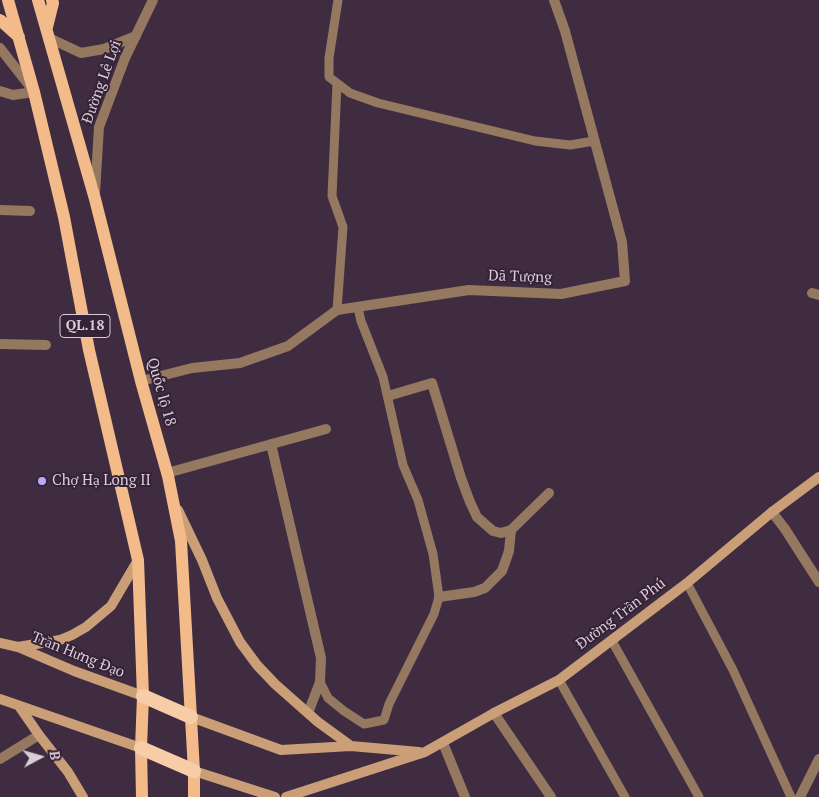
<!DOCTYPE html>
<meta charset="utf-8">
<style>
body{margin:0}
#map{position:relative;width:819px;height:797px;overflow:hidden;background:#3f2c41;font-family:"PT Serif",serif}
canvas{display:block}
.north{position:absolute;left:15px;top:732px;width:50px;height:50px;-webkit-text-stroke:4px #352236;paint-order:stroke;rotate:84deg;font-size:14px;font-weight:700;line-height:20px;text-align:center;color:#d9cdd9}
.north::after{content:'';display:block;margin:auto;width:18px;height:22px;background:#d9cdd9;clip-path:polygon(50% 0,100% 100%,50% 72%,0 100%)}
</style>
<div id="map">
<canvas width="819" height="797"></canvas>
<div class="north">B</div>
</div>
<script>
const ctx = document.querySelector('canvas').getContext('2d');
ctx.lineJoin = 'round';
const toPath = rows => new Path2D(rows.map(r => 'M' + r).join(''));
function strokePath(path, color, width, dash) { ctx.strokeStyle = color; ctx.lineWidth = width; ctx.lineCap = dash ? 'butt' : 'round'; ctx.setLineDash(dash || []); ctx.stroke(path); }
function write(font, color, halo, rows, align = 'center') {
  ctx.font = font + ' "PT Serif",serif'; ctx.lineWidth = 4; ctx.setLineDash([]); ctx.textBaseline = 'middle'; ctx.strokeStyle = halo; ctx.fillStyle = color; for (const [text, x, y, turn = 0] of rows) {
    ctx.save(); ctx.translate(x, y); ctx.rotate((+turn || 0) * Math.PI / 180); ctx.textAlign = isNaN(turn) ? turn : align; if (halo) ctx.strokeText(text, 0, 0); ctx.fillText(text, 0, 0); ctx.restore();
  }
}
const service = toPath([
 [338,0,329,58,329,77,350,93,378,103,535,141,570,145,594,141],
 [337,84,332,196,343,227,337,310],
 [687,583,733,670,791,797],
 [612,641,699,797],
 [559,680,625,797],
 [320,682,328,698,344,711,364,724,384,720,389,704,434,614,439,597,433,554,418,500,403,465,383,377,361,321,358,308]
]);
const minor = toPath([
 [0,48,32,89],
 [0,91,13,95,34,92],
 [0,210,30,211],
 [812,293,819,295],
 [0,344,46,345],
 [141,381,192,368,240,363,288,346,337,310,469,290,561,294,625,281,622,242,565,31,554,0],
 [388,396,432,383,461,478,470,502,477,517,493,531,501,533,511,530,549,493],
 [271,444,321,658,320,682,308,713],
 [167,473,326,429],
 [772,512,785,529,819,582],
 [439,597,474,592,485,588,502,571,509,551,511,530],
 [494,713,551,797],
 [443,743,465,797],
 [0,759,39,735],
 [800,797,819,759]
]);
const tertiary = toPath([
 [49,38,81,53,104,49,136,36],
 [95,193,99,127,125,58,153,0]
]);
const secondary = toPath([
 [178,510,202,560,217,598,240,642,257,665,275,684,318,722,351,746],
 [0,643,18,647,74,671,143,696],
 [18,647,60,640,72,635,86,627,111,606,138,560],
 [0,699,141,748],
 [19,706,39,735,68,772,83,797],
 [191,717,281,750,351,746,419,752],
 [194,771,275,797],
 [286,797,425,752,494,713,559,680,687,583,772,512,819,477]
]);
const primary = toPath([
 [8,0,34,92,64,217,89,350,138,560,143,696,141,748,142,797],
 [38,0,95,199,141,381,168,476,181,541,194,771,194,797],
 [0,20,19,37],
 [47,27,53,3,52,0]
]);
const trunk = toPath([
 [143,696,191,717],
 [141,748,194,771]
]);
const markers = [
 [42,481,5,"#b3adf9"]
];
const shields = [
 [85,326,50]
];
const shieldNames = [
 ["QL.18",85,326]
];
const streetNames = [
 ["Đường Lê Lợi",102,82,-70],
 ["Dã Tượng",520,277,2],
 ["Quốc lộ 18",161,392,74],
 ["Đường Trần Phú",621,614,-37],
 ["Trần Hưng Đạo",78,655,22]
];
const poiNames = [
 ["Chợ Hạ Long II",52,481]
];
strokePath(service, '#947860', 9);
strokePath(minor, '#947860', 10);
strokePath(tertiary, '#947860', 10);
strokePath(secondary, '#ca9e77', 10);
strokePath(primary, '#f3bb89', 12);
strokePath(trunk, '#f7cda8', 14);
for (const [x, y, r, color] of markers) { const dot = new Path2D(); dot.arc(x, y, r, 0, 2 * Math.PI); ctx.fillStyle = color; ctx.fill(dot); strokePath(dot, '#352236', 2); }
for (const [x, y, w] of shields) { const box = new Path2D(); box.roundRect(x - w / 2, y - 11.5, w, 23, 4); ctx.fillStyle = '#352236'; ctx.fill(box); strokePath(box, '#d9cdd9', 1); }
write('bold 14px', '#d9cdd9', null, shieldNames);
write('15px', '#d9cdd9', '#352236', streetNames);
write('15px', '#d9cdd9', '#352236', poiNames, 'left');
</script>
